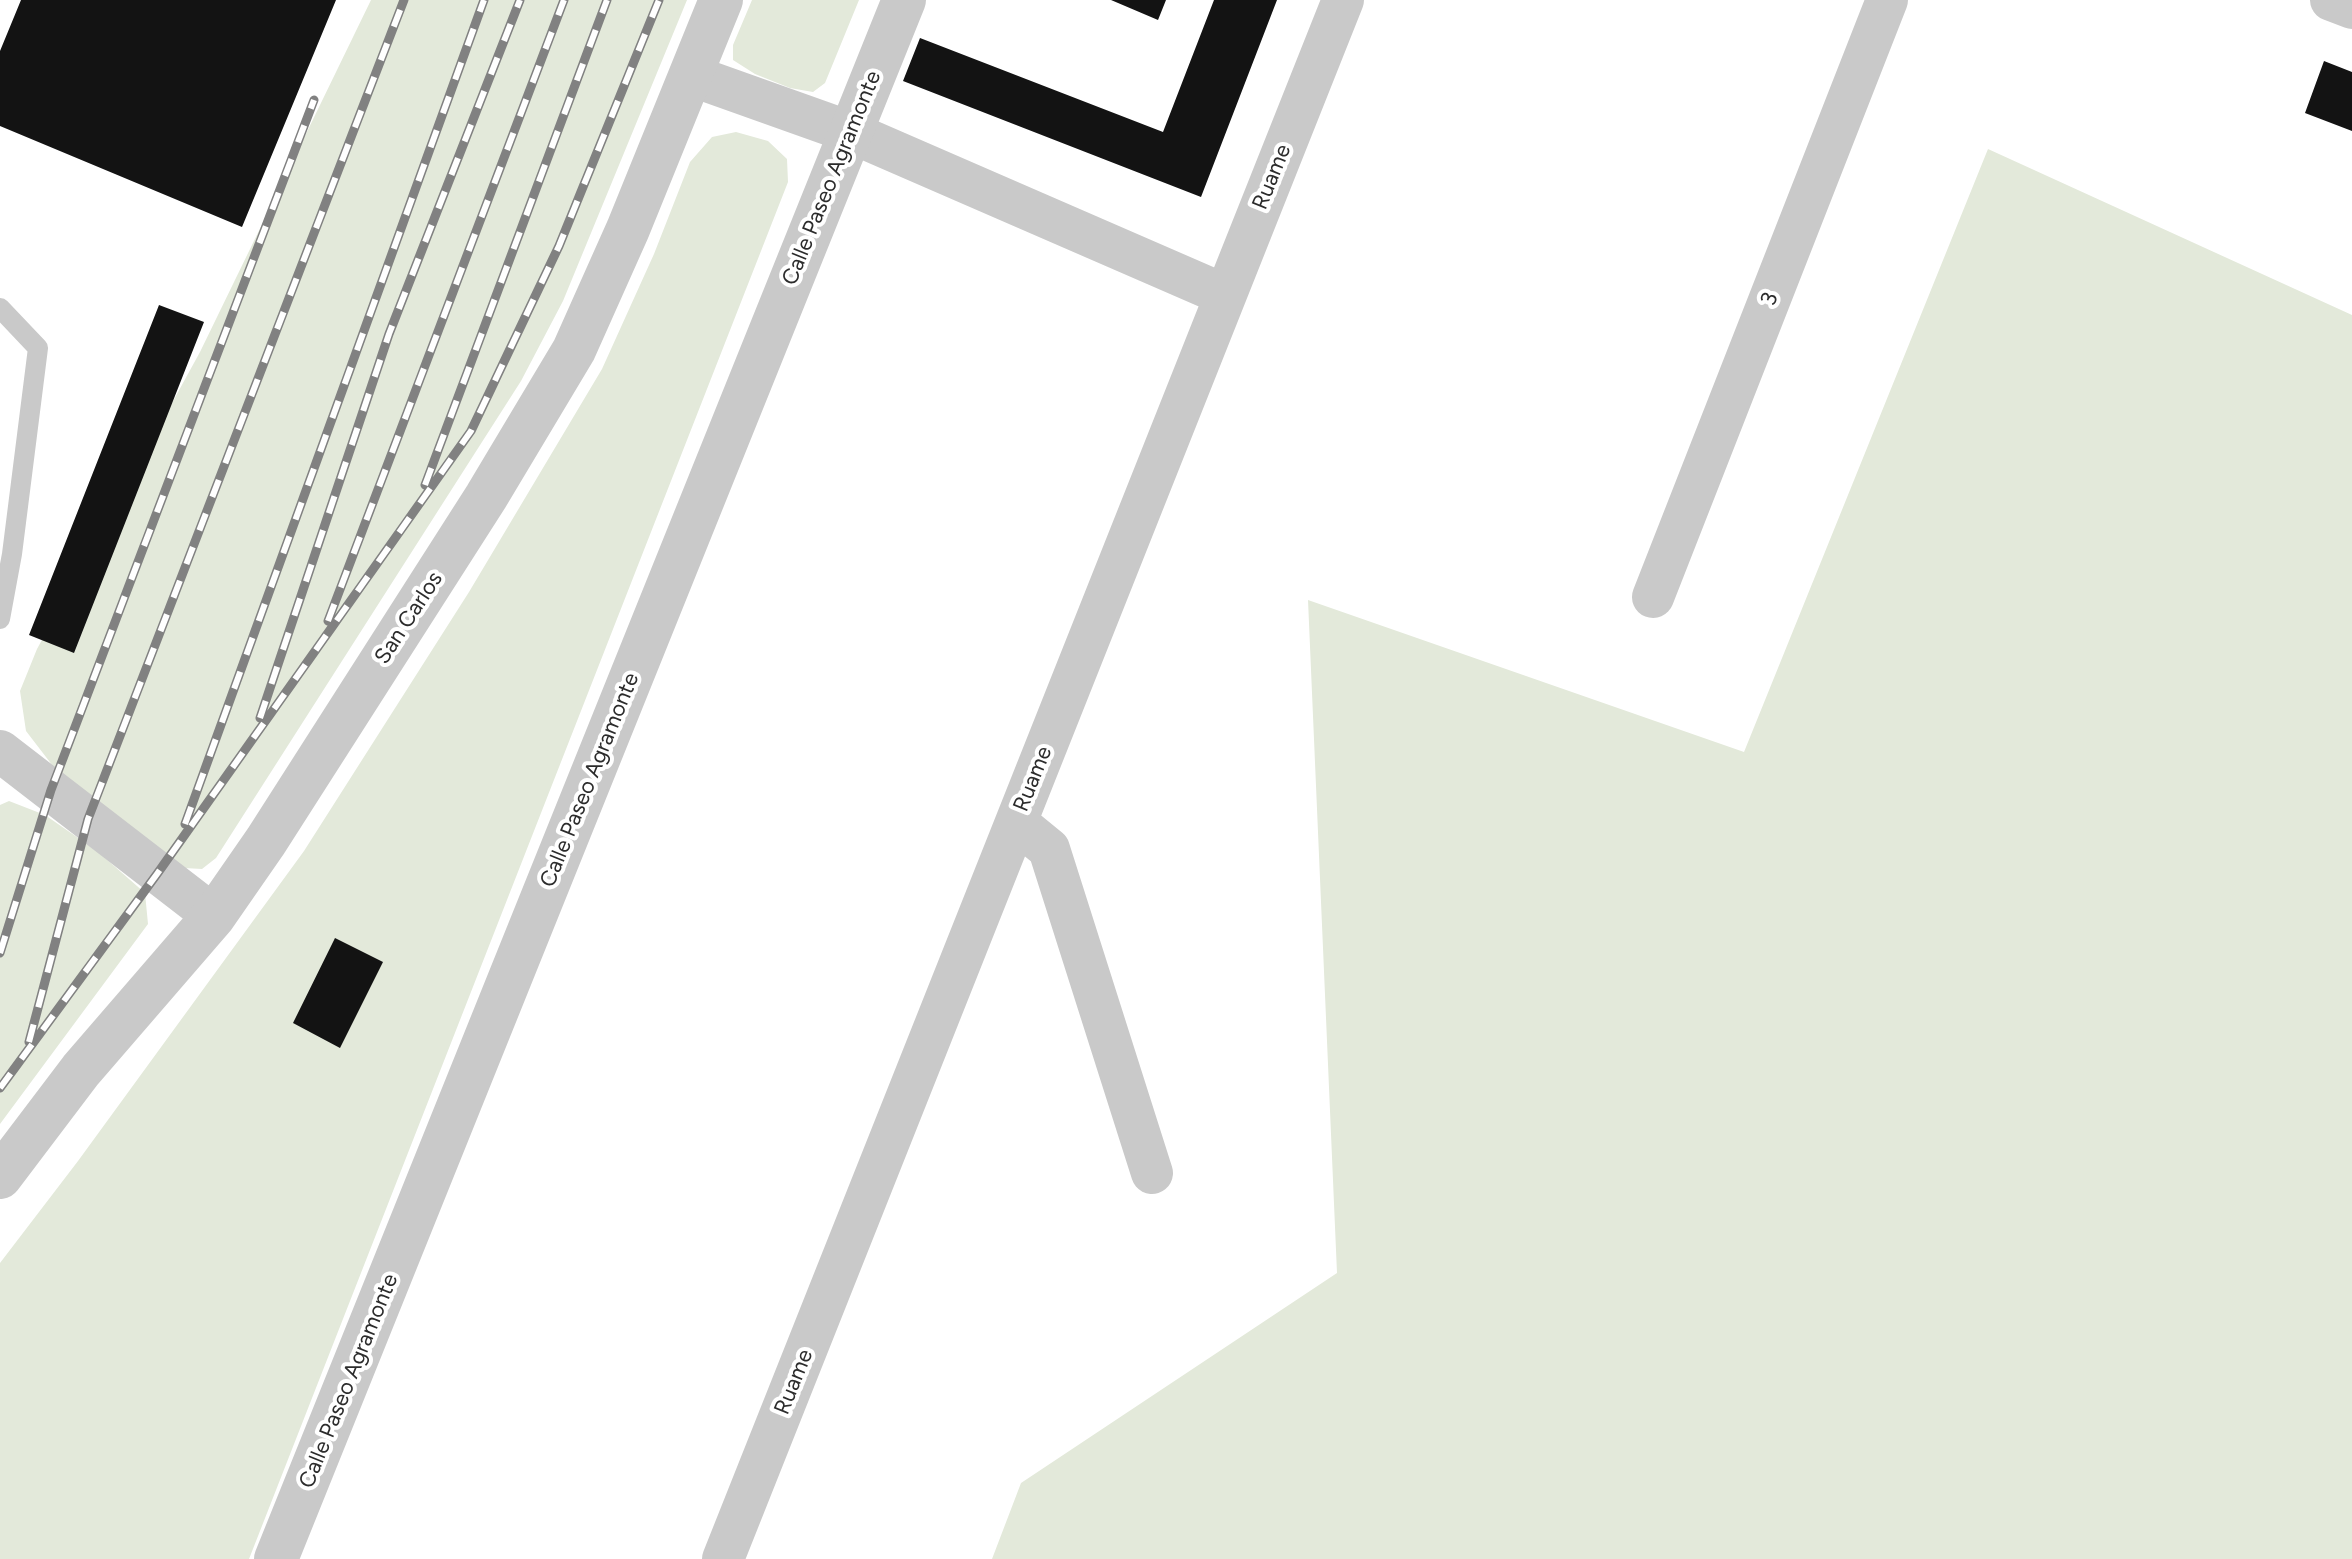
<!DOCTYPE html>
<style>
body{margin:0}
canvas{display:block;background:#fff}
</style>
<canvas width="2352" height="1559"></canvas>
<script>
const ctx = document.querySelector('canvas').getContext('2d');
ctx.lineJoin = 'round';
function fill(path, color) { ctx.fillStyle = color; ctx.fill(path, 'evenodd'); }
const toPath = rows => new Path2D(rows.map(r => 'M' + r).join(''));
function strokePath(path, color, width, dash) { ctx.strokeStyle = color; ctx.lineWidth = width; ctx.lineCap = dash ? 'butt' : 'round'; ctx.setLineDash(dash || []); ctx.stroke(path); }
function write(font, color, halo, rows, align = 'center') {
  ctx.font = font + ' Figtree,sans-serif'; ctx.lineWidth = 8; ctx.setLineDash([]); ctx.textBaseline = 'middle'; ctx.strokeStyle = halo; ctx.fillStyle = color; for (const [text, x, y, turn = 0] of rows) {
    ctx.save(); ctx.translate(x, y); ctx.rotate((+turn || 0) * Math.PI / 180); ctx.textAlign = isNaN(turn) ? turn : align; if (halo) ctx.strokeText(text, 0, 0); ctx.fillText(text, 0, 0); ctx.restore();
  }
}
const green = toPath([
 [371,0,687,0,563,301,521,381,216,858,202,869,184,868,69,787,26,731,20,691,37,649,200,352],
 [752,0,859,0,825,83,813,92,790,88,755,74,733,60,733,45],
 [736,132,768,141,787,159,788,182,249,1559,0,1559,0,1263,78,1161,304,851,469,592,602,369,654,254,690,162,712,137],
 [1988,149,2352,315,2352,1559,992,1559,1021,1483,1337,1273,1308,600,1744,752],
 [9,801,45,815,97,851,145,893,148,924,0,1124,0,805]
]);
const building = toPath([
 [21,0,336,0,242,227,0,126,0,51],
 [1111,0,1166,0,1158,20],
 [1214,0,1277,0,1201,197,903,81,920,38,1163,132],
 [2324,61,2352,72,2352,131,2305,113],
 [159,305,204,322,74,653,29,635],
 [335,938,383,962,340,1048,293,1023]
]);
const service = toPath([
 [0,308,38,348,12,554,0,619]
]);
const minor = toPath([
 [2331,0,2352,8],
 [690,75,850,132,1225,295],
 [1653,597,1887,0],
 [0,751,214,916],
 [1016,822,1049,849,1152,1173],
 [723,1559,1343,0]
]);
const tertiary = toPath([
 [0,1177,81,1070,214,916,266,841,486,497,574,350,628,229,721,0],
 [276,1559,904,0]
]);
const rail = toPath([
 [425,485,607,0],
 [328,621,564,0],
 [260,718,389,334,520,0],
 [185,824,484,0],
 [0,953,51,790,314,100],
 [29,1042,88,819,404,0],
 [0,1088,157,874,471,431,559,246,659,0]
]);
const streetNames = [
 ["Ruame",1272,177,-68],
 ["Calle Paseo Agramonte",832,178,-68],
 ["3",1770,299,-69],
 ["San Carlos",409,618,-57],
 ["Ruame",1033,779,-68],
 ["Calle Paseo Agramonte",590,780,-68],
 ["Calle Paseo Agramonte",349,1381,-68],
 ["Ruame",794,1382,-68]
];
fill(green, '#e3e9da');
fill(building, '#131313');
strokePath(service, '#c9c9c9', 20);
strokePath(minor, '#c9c9c9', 42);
strokePath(tertiary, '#c9c9c9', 44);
strokePath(rail, '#818181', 9);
strokePath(rail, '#fff', 6, [18]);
write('22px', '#2c2c2c', '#fff', streetNames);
</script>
